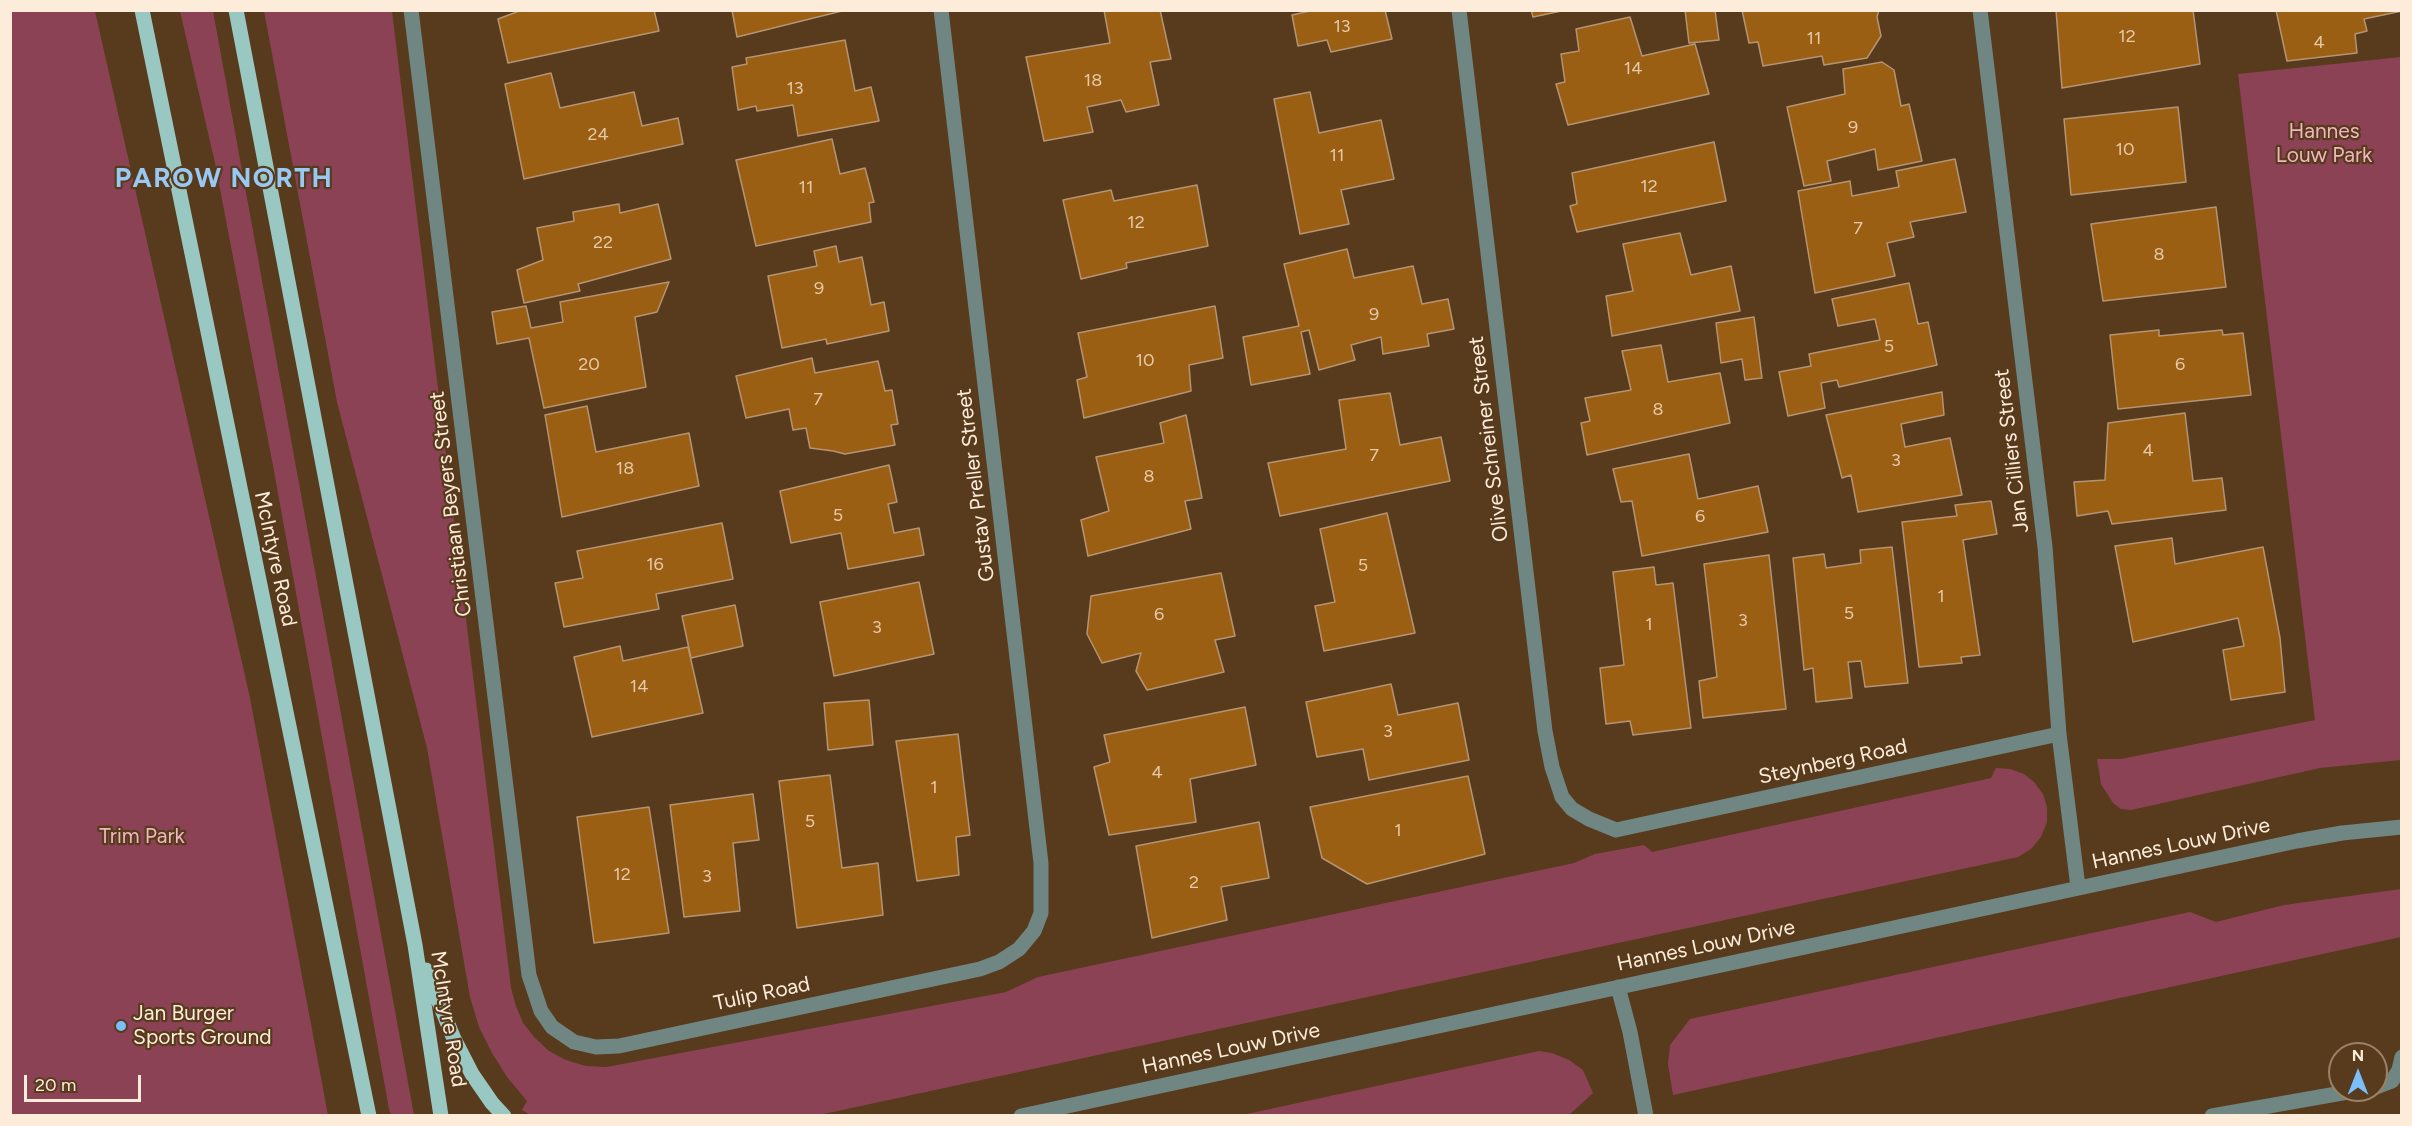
<!DOCTYPE html>
<style>
body{margin:0}
#map{position:relative;width:2412px;height:1126px;overflow:hidden;background:#573b1c;font-family:Figtree,sans-serif}
canvas{display:block}
.frame{position:absolute;inset:0;border:12px solid #feecdb;pointer-events:none}
.north{position:absolute;left:2328px;top:1042px;width:60px;height:60px;box-sizing:border-box;background:#573b1c;border:2px solid #9a8268;border-radius:50%;rotate:0deg;font-size:16px;font-weight:700;line-height:24px;text-align:center;color:#feecdb}
.north::after{content:'';display:block;margin:auto;width:21px;height:27px;background:#7bbef8;clip-path:polygon(50% 0,100% 100%,50% 72%,0 100%)}
.scale{position:absolute;left:24px;top:1075px;width:117px;height:27px;box-sizing:border-box;border:3px solid #feecdb;border-top:0;padding-left:8px;font-size:18px;line-height:21px;white-space:nowrap;color:#feecdb;-webkit-text-stroke:4px #573b1c;paint-order:stroke}
</style>
<div id="map">
<canvas width="2412" height="1126"></canvas>
<div class="frame"></div>
<div class="north">N</div>
<div class="scale">20 m</div>
</div>
<script>
const ctx = document.querySelector('canvas').getContext('2d');
ctx.lineJoin = 'round';
function fill(path, color) { ctx.fillStyle = color; ctx.fill(path, 'evenodd'); }
const toPath = rows => new Path2D(rows.map(r => 'M' + r).join(''));
function strokePath(path, color, width, dash) { ctx.strokeStyle = color; ctx.lineWidth = width; ctx.lineCap = dash ? 'butt' : 'round'; ctx.setLineDash(dash || []); ctx.stroke(path); }
function write(font, color, halo, rows, align = 'center') {
  ctx.font = font + ' Figtree,sans-serif'; ctx.lineWidth = 4.5; ctx.setLineDash([]); ctx.textBaseline = 'middle'; ctx.strokeStyle = halo; ctx.fillStyle = color; for (const [text, x, y, turn = 0] of rows) {
    ctx.save(); ctx.translate(x, y); ctx.rotate((+turn || 0) * Math.PI / 180); ctx.textAlign = isNaN(turn) ? turn : align; if (halo) ctx.strokeText(text, 0, 0); ctx.fillText(text, 0, 0); ctx.restore();
  }
}
const green = toPath([
 [10,11,95,11,250,698,328,1115,11,1115],
 [180,11,213,11,414,1115,391,1115,389,1109,274,471,215,163],
 [264,11,392,11,511,988,516,1006,523,1023,535,1038,549,1051,566,1060,586,1066,606,1067,1006,992,1038,977,1574,863,1595,854,1644,845,1652,852,1991,778,1996,768,2010,769,2024,774,2034,782,2043,794,2047,807,2047,822,2041,837,2031,849,2018,857,819,1115,530,1115,522,1110,527,1101,507,1077,492,1053,479,1027,470,997,427,748,337,402],
 [2401,57,2401,760,2320,768,2131,810,2121,809,2113,803,2101,784,2097,759,2121,759,2315,720,2238,74],
 [2401,889,2401,937,1673,1095,1668,1064,1670,1045,1690,1019,2190,912,2216,922,2284,905],
 [1539,1051,1552,1053,1569,1060,1583,1070,1593,1093,1569,1115,1242,1115]
]);
const building = toPath([
 [522,10,654,10,659,31,508,63,498,19,522,10],
 [732,10,846,10,737,37,732,10],
 [1104,10,1160,10,1171,59,1150,62,1159,105,1126,112,1121,100,1087,107,1093,132,1044,141,1026,57,1110,43,1104,10],
 [1315,10,1385,10,1392,39,1331,52,1327,40,1298,46,1292,15,1315,10],
 [1531,10,1566,10,1533,17,1531,10],
 [1685,10,1715,10,1719,40,1689,43,1685,10],
 [1742,10,1879,10,1877,17,1881,36,1867,58,1824,65,1822,56,1763,66,1758,42,1749,43,1742,10],
 [2056,10,2193,10,2200,64,2062,88,2056,10],
 [2276,10,2402,10,2402,11,2364,19,2367,31,2355,34,2357,53,2287,61,2276,10],
 [1630,17,1642,56,1695,44,1709,94,1568,125,1556,84,1565,82,1561,54,1579,51,1576,29,1630,17],
 [845,40,855,91,871,87,879,121,798,136,793,105,757,111,756,106,738,110,732,67,747,64,746,58,845,40],
 [1882,62,1894,70,1901,106,1909,104,1922,161,1878,170,1875,149,1827,161,1831,181,1804,186,1787,107,1845,94,1843,69,1882,62],
 [551,73,560,108,634,92,642,126,678,118,683,144,524,179,505,84,551,73],
 [1310,92,1319,133,1381,120,1394,179,1341,190,1349,224,1300,234,1274,99,1310,92],
 [2178,107,2186,182,2071,195,2064,119,2178,107],
 [832,139,840,174,865,168,874,202,869,203,871,222,756,246,736,160,832,139],
 [1714,142,1726,201,1577,232,1570,206,1577,204,1572,173,1714,142],
 [1955,159,1966,212,1910,222,1914,237,1887,243,1895,276,1815,293,1798,191,1850,181,1852,196,1899,187,1896,171,1955,159],
 [1197,185,1208,246,1126,263,1127,268,1081,279,1063,200,1111,190,1114,201,1197,185],
 [619,204,620,213,658,204,671,259,578,284,580,291,524,303,517,270,543,260,537,228,574,221,573,212,619,204],
 [2216,207,2226,287,2103,301,2091,224,2216,207],
 [1680,233,1691,275,1731,266,1740,311,1612,336,1606,296,1633,291,1623,244,1680,233],
 [836,246,839,262,862,257,871,305,884,302,889,331,827,344,826,339,782,348,768,276,817,266,814,251,836,246],
 [1347,249,1354,278,1413,266,1422,304,1448,299,1454,329,1427,334,1429,346,1383,354,1381,337,1351,345,1355,360,1319,370,1309,330,1301,332,1310,374,1251,385,1243,337,1299,326,1284,264,1347,249],
 [669,282,657,312,635,317,646,387,544,408,529,338,497,344,492,312,526,306,531,328,563,322,560,302,669,282],
 [1909,283,1918,324,1928,322,1937,365,1839,387,1837,380,1821,383,1825,408,1788,416,1779,372,1811,366,1809,354,1880,340,1875,319,1838,326,1832,299,1909,283],
 [1215,306,1223,358,1189,365,1191,391,1084,418,1077,380,1087,377,1078,333,1215,306],
 [1754,317,1762,378,1745,380,1742,359,1721,363,1716,323,1754,317],
 [2159,330,2159,336,2222,330,2223,335,2243,333,2251,395,2118,409,2110,335,2159,330],
 [1661,345,1668,382,1720,373,1730,423,1587,455,1581,423,1590,421,1585,398,1631,390,1622,351,1661,345],
 [812,358,815,373,878,361,885,391,892,390,898,424,891,425,895,445,845,454,833,451,810,448,806,428,793,430,789,409,746,418,736,376,812,358],
 [1942,392,1944,415,1901,424,1905,447,1950,438,1962,495,1858,512,1851,475,1842,478,1826,415,1942,392],
 [1390,393,1400,445,1441,437,1450,481,1280,516,1268,463,1346,449,1339,400,1390,393],
 [587,406,596,452,689,433,699,486,562,517,545,415,587,406],
 [2185,413,2193,481,2222,478,2226,510,2112,524,2108,511,2077,516,2074,482,2105,480,2108,423,2185,413],
 [1186,415,1202,498,1185,501,1191,529,1088,556,1081,520,1109,511,1096,457,1164,443,1160,423,1186,415],
 [1689,454,1698,499,1758,486,1768,532,1642,556,1632,501,1621,502,1613,469,1689,454],
 [889,465,897,502,888,504,894,533,919,528,924,555,848,569,841,533,791,543,780,491,889,465],
 [1991,501,1997,534,1963,540,1980,655,1961,657,1962,663,1919,667,1902,522,1957,516,1955,505,1991,501],
 [1387,513,1415,633,1324,651,1315,606,1335,602,1320,529,1387,513],
 [722,523,733,579,656,594,659,609,564,627,555,583,583,578,577,551,722,523],
 [2172,538,2175,564,2263,547,2280,638,2285,692,2231,700,2223,650,2244,646,2238,618,2133,642,2115,546,2172,538],
 [1892,547,1908,683,1865,687,1861,661,1848,662,1852,698,1816,702,1813,668,1804,670,1793,558,1824,554,1826,568,1861,563,1860,550,1892,547],
 [1769,555,1786,709,1703,718,1699,681,1717,677,1704,564,1769,555],
 [1654,567,1656,585,1673,583,1691,728,1633,735,1630,721,1606,724,1600,668,1624,665,1613,572,1654,567],
 [1221,573,1235,636,1215,640,1224,672,1147,690,1136,671,1141,653,1102,663,1087,634,1091,596,1221,573],
 [919,582,934,654,834,676,820,602,919,582],
 [735,605,743,646,691,658,682,616,735,605],
 [620,646,623,661,688,647,703,713,592,737,574,657,620,646],
 [1391,684,1398,715,1458,703,1469,760,1369,780,1363,749,1317,757,1306,702,1391,684],
 [869,700,873,745,828,750,824,703,869,700],
 [1245,707,1256,765,1190,779,1196,822,1109,835,1094,767,1110,762,1104,735,1245,707],
 [958,734,970,835,956,837,959,875,917,881,896,741,958,734],
 [830,775,842,868,878,863,883,915,797,928,779,781,830,775],
 [1468,776,1485,854,1367,884,1322,858,1310,807,1468,776],
 [753,794,759,840,733,843,740,911,684,917,670,805,753,794],
 [649,807,669,933,594,943,577,817,649,807],
 [1259,822,1269,878,1221,887,1227,920,1152,938,1136,846,1259,822]
]);
const minor = toPath([
 [411,10,529,975,541,1011,552,1027,574,1042,596,1047,619,1046,980,969,999,962,1019,949,1034,931,1041,913,1041,863,941,10],
 [1459,10,1545,731,1552,767,1562,797,1572,809,1589,819,1616,830,2059,734],
 [1980,10,2045,547,2059,734,2078,887],
 [1618,987,1630,1032,1646,1116],
 [2376,1087,2392,1081,2399,1070,2402,1057],
 [1021,1116,2297,841,2342,833,2402,827],
 [2212,1116,2359,1090]
]);
const major = toPath([
 [142,10,369,1116],
 [236,10,415,945,441,1116],
 [426,970,454,1039,472,1074,492,1103,504,1116]
]);
const markers = [
 [121,1026,6,"#7bbef8"]
];
const numberNames = [
 ["13",1342,27],
 ["12",2127,37],
 ["11",1814,39],
 ["4",2319,43],
 ["14",1633,69],
 ["18",1093,81],
 ["13",795,89],
 ["9",1853,128],
 ["24",598,135],
 ["10",2125,150],
 ["11",1337,156],
 ["12",1649,187],
 ["11",806,188],
 ["12",1136,223],
 ["7",1858,229],
 ["22",603,243],
 ["8",2159,255],
 ["9",819,289],
 ["9",1374,315],
 ["5",1889,347],
 ["10",1145,361],
 ["20",589,365],
 ["6",2180,365],
 ["7",818,400],
 ["8",1658,410],
 ["4",2148,451],
 ["7",1374,456],
 ["3",1896,461],
 ["18",625,469],
 ["8",1149,477],
 ["5",838,516],
 ["6",1700,517],
 ["16",655,565],
 ["5",1363,566],
 ["1",1941,597],
 ["5",1849,614],
 ["6",1159,615],
 ["3",1743,621],
 ["1",1649,625],
 ["3",877,628],
 ["14",639,687],
 ["3",1388,732],
 ["4",1157,773],
 ["1",934,788],
 ["5",810,822],
 ["1",1398,831],
 ["12",622,875],
 ["3",707,877],
 ["2",1194,883]
];
const parkNames = [
 ["Hannes",2324,132],
 ["Louw Park",2324,156],
 ["Trim Park",142,837]
];
const streetNames = [
 ["Olive Schreiner Street",1489,439,-97],
 ["Jan Cilliers Street",2012,451,-97],
 ["Gustav Preller Street",976,485,-97],
 ["Christiaan Beyers Street",451,504,-97],
 ["McIntyre Road",275,559,78],
 ["Steynberg Road",1833,762,-12],
 ["Hannes Louw Drive",2181,844,-12],
 ["Hannes Louw Drive",1706,946,-12],
 ["Tulip Road",762,994,-12],
 ["McIntyre Road",448,1019,81],
 ["Hannes Louw Drive",1231,1049,-12]
];
const poiNames = [
 ["Jan Burger",133,1014],
 ["Sports Ground",133,1038]
];
const districtNames = [
 ["PAROW NORTH",224,179]
];
fill(green, '#8b4255');
fill(building, '#9b5f13');
strokePath(building, '#b59474', 1.5);
strokePath(minor, '#6f8682', 15);
strokePath(major, '#99c8c2', 15);
for (const [x, y, r, color] of markers) { const dot = new Path2D(); dot.arc(x, y, r, 0, 2 * Math.PI); ctx.fillStyle = color; ctx.fill(dot); strokePath(dot, '#573b1c', 2); }
write('18px', '#e5c9a9', null, numberNames);
write('21px', '#efb5c0', '#573b1c', parkNames);
write('21px', '#feecdb', '#573b1c', streetNames);
write('21px', '#feecdb', '#573b1c', poiNames, 'left');
ctx.letterSpacing = '1.5px';
write('bold 27px', '#98c8f4', '#573b1c', districtNames);
ctx.letterSpacing = '0px';
</script>
